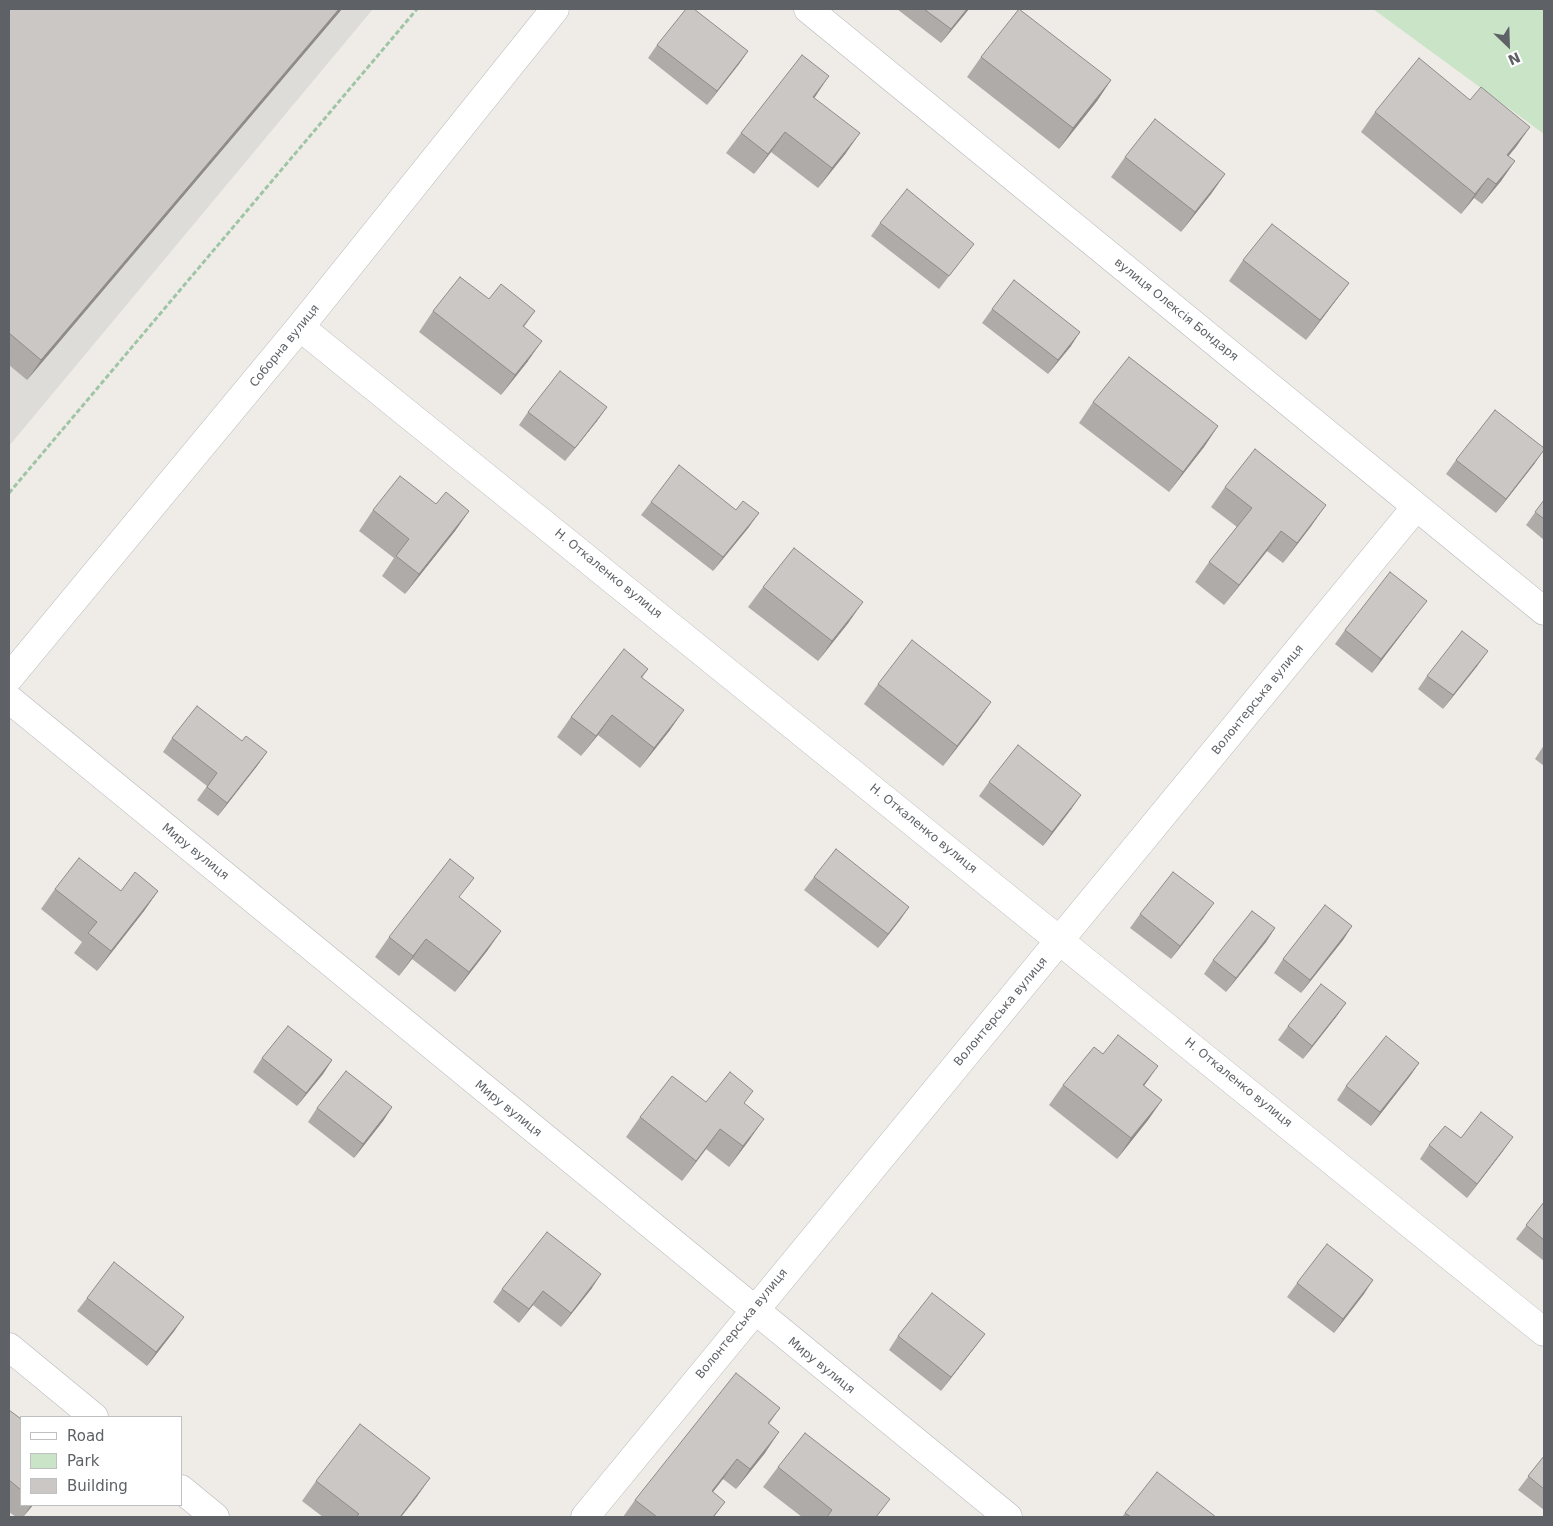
<!DOCTYPE html>
<meta charset="utf-8">
<style>
body{margin:0}
#map{position:relative;width:1553px;height:1526px;overflow:hidden;background:#efece7;font-family:"DejaVu Sans",sans-serif}
canvas{display:block}
.frame{position:absolute;inset:0;border:10px solid #5e6266;pointer-events:none}
.legend{position:absolute;left:20px;top:1416px;width:162px;height:90px;box-sizing:border-box;background:#fff;border:1px solid #bfc0c2;margin:0;padding:6px 9px;list-style:none;font-size:15px;color:#5e6266}
.legend li{display:flex;align-items:center;gap:10px;height:25px}
.legend b{width:25px;border:1px solid #bfc0c2}
.north{position:absolute;left:1483px;top:20px;width:50px;height:50px;-webkit-text-stroke:4px #fff;paint-order:stroke;rotate:156deg;font-size:14px;font-weight:700;line-height:20px;text-align:center;color:#5e6266}
.north::after{content:'';display:block;margin:auto;width:18px;height:22px;background:#5e6266;clip-path:polygon(50% 0,100% 100%,50% 72%,0 100%)}
</style>
<div id="map">
<canvas width="1553" height="1526"></canvas>
<div class="frame"></div>
<ul class="legend">
<li><b style="height:6px;background:#fff"></b>Road</li>
<li><b style="height:14px;background:#c9e4c6"></b>Park</li>
<li><b style="height:14px;background:#cbc7c4"></b>Building</li>
</ul>
<div class="north">N</div>
</div>
<script>
const ctx = document.querySelector('canvas').getContext('2d');
ctx.lineJoin = 'round';
function fill(path, color) { ctx.fillStyle = color; ctx.fill(path, 'evenodd'); }
const toPath = rows => new Path2D(rows.map(r => 'M' + r).join(''));
function strokePath(path, color, width, dash) { ctx.strokeStyle = color; ctx.lineWidth = width; ctx.lineCap = dash ? 'butt' : 'round'; ctx.setLineDash(dash || []); ctx.stroke(path); }
function write(font, color, halo, rows, align = 'center') {
  ctx.font = font + ' "DejaVu Sans",sans-serif'; ctx.lineWidth = 5; ctx.setLineDash([]); ctx.textBaseline = 'middle'; ctx.strokeStyle = halo; ctx.fillStyle = color; for (const [text, x, y, turn = 0] of rows) {
    ctx.save(); ctx.translate(x, y); ctx.rotate((+turn || 0) * Math.PI / 180); ctx.textAlign = isNaN(turn) ? turn : align; if (halo) ctx.strokeText(text, 0, 0); ctx.fillText(text, 0, 0); ctx.restore();
  }
}
const industrial = toPath([
 [9,9,373,9,9,446]
]);
const green = toPath([
 [1373,9,1544,9,1544,134]
]);
const path = toPath([
 [9,493,417,9]
]);
const minor = toPath([
 [808,9,1544,611],
 [300,327,1544,1332],
 [9,678,300,327,555,9],
 [9,699,1008,1517],
 [9,1347,94,1417],
 [181,1489,215,1517],
 [585,1517,1416,507]
]);
const wall = toPath([
 [9,9,342,9,27,380,9,365],
 [897,9,969,9,941,43],
 [657,45,748,51,739,64,707,105,648,58],
 [981,57,1111,80,1097,101,1059,149,967,77],
 [814,98,846,153,818,188,771,152,754,174,726,153,741,133],
 [1375,112,1530,127,1508,156,1515,161,1501,181,1482,204,1474,198,1461,214,1361,132],
 [1125,157,1225,174,1211,194,1181,232,1111,177],
 [880,223,964,257,939,289,871,236],
 [1243,260,1349,283,1334,303,1306,340,1229,281],
 [489,299,535,311,524,327,528,361,501,395,419,332,433,311],
 [992,309,1071,346,1048,374,982,323],
 [1093,402,1218,426,1204,447,1169,492,1079,423],
 [607,407,597,421,565,461,519,425,528,412],
 [1456,460,1535,463,1496,513,1446,474],
 [1225,487,1312,525,1283,563,1267,551,1224,605,1195,582,1209,562,1237,527,1211,507],
 [1544,500,1544,540,1526,525],
 [651,502,749,527,713,571,641,515],
 [436,504,469,511,455,531,405,594,382,576,394,558,359,531,373,510],
 [763,587,849,622,818,661,748,607],
 [1417,614,1372,673,1335,644,1345,630],
 [1478,665,1443,709,1418,689,1427,676],
 [648,669,642,678,670,730,640,768,598,735,581,756,557,737,571,717],
 [878,684,991,702,977,722,943,766,864,704],
 [172,738,242,741,267,752,257,766,218,816,197,800,207,786,163,752],
 [1544,745,1544,766,1535,759],
 [989,782,1072,808,1043,846,979,796],
 [814,877,909,907,900,920,878,948,804,890],
 [55,889,121,891,158,891,144,911,97,971,74,953,82,942,41,909],
 [460,898,501,931,487,951,455,992,412,959,399,976,375,957,389,937],
 [1140,914,1204,917,1171,959,1130,928],
 [1352,926,1343,940,1301,993,1274,973,1283,959],
 [1275,928,1266,942,1226,992,1204,974,1213,960],
 [1346,1003,1336,1017,1303,1059,1278,1040,1288,1026],
 [262,1058,332,1060,323,1074,297,1106,253,1072],
 [1419,1063,1410,1076,1371,1126,1337,1100,1346,1086],
 [1063,1085,1144,1086,1162,1100,1148,1120,1117,1159,1049,1105],
 [706,1102,744,1103,750,1139,729,1167,706,1149,682,1181,626,1137,640,1117],
 [392,1107,383,1121,354,1158,308,1122,317,1108],
 [1461,1138,1503,1151,1467,1198,1420,1159,1429,1145],
 [1544,1202,1544,1261,1516,1239],
 [1373,1280,1334,1333,1287,1297,1297,1283],
 [592,1288,561,1327,533,1305,519,1323,493,1302,502,1289],
 [87,1298,175,1330,147,1366,77,1311],
 [985,1334,975,1347,941,1391,889,1350,898,1336],
 [780,1408,769,1424,765,1453,736,1489,723,1479,713,1492,725,1502,714,1517,623,1517,635,1500],
 [9,1410,21,1419,21,1505,33,1505,23,1517,16,1517,9,1512],
 [1544,1456,1544,1510,1518,1490],
 [778,1467,877,1517,802,1517,763,1487],
 [430,1478,401,1517,323,1517,302,1501,316,1481],
 [1125,1513,1216,1517,1122,1517]
]);
const shadedWall = toPath([
 [339,9,342,9,27,380,41,360],
 [967,9,969,9,941,43,951,29],
 [748,51,739,64,707,105,717,91],
 [829,76,815,97,799,117,813,97],
 [1111,80,1097,101,1059,149,1073,128],
 [1530,127,1516,147,1493,175,1507,155],
 [785,132,771,152,754,174,768,154],
 [860,133,846,153,818,188,832,168],
 [1515,161,1501,181,1482,204,1496,184],
 [1225,174,1211,194,1181,232,1195,212],
 [1488,178,1474,198,1461,214,1475,194],
 [1349,283,1334,303,1306,340,1320,320],
 [1080,332,1071,346,1048,374,1058,360],
 [542,341,528,361,501,395,515,375],
 [607,407,597,421,565,461,575,448],
 [1218,426,1204,447,1169,492,1183,472],
 [1544,450,1535,463,1496,513,1506,499],
 [1326,505,1312,525,1283,563,1297,543],
 [469,511,455,531,405,594,419,574],
 [759,513,749,527,713,571,723,557],
 [1281,531,1267,551,1224,605,1239,585],
 [1427,601,1417,614,1372,673,1381,659],
 [863,602,849,622,818,661,832,641],
 [1488,651,1478,665,1443,709,1453,695],
 [991,702,977,722,943,766,957,746],
 [684,710,670,730,640,768,654,748],
 [612,715,598,735,581,756,596,736],
 [267,752,257,766,218,816,227,803],
 [1081,795,1072,808,1043,846,1052,832],
 [158,891,144,911,97,971,111,951],
 [1214,903,1204,917,1171,959,1180,946],
 [909,907,900,920,878,948,888,934],
 [1352,926,1343,940,1301,993,1310,980],
 [1275,928,1266,942,1226,992,1236,978],
 [501,931,487,951,455,992,469,972],
 [426,939,412,959,399,976,413,956],
 [1346,1003,1336,1017,1303,1059,1312,1046],
 [332,1060,323,1074,297,1106,306,1093],
 [1419,1063,1410,1076,1371,1126,1380,1112],
 [1158,1066,1144,1086,1143,1085],
 [1162,1100,1148,1120,1117,1159,1131,1138],
 [392,1107,383,1121,354,1158,363,1144],
 [764,1119,750,1139,729,1167,743,1146],
 [720,1129,706,1149,682,1181,696,1161],
 [1513,1137,1503,1151,1467,1198,1477,1184],
 [601,1274,592,1288,561,1327,571,1313],
 [1373,1280,1364,1294,1334,1333,1343,1319],
 [543,1291,533,1305,519,1323,529,1309],
 [184,1317,175,1330,147,1366,156,1352],
 [985,1334,975,1347,941,1391,951,1377],
 [779,1432,765,1453,736,1489,750,1469],
 [737,1459,723,1479,697,1512,712,1491],
 [430,1478,416,1498,401,1517,400,1517],
 [31,1505,33,1505,23,1517]
]);
const building = toPath([
 [9,9,339,9,41,360,9,333,9,9],
 [686,9,694,9,748,51,717,91,657,45,686,9],
 [924,9,967,9,951,29,924,9],
 [1019,9,1111,80,1073,128,981,57,1019,9],
 [802,55,829,76,813,97,860,133,832,168,785,132,768,154,741,133,802,55],
 [1419,58,1470,100,1481,87,1530,127,1507,155,1515,161,1496,184,1488,178,1475,194,1375,112,1419,58],
 [1155,119,1225,174,1195,212,1125,157,1155,119],
 [907,189,974,244,949,276,880,223,907,189],
 [1272,224,1349,283,1320,320,1243,260,1272,224],
 [460,277,489,299,501,284,535,311,523,326,542,341,515,375,433,311,460,277],
 [1014,280,1080,332,1058,360,992,309,1014,280],
 [1129,357,1218,426,1183,472,1093,402,1129,357],
 [560,371,607,407,575,448,528,412,560,371],
 [1495,410,1544,448,1544,450,1506,499,1456,460,1495,410],
 [1255,449,1326,505,1297,543,1281,531,1239,585,1209,562,1252,508,1225,487,1255,449],
 [679,465,736,510,743,501,759,513,723,557,651,502,679,465],
 [400,476,436,504,446,492,469,511,419,574,396,556,409,539,373,510,400,476],
 [1544,500,1544,519,1535,512,1544,500],
 [794,548,863,602,832,641,763,587,794,548],
 [1390,572,1427,601,1381,659,1345,630,1390,572],
 [1462,631,1488,651,1453,695,1427,676,1462,631],
 [912,640,991,702,957,746,878,684,912,640],
 [624,649,648,669,641,677,684,710,654,748,612,715,596,736,571,717,624,649],
 [197,706,242,741,246,736,267,752,227,803,207,787,217,773,172,738,197,706],
 [1018,745,1081,795,1052,832,989,782,1018,745],
 [836,849,909,907,888,934,814,877,836,849],
 [79,858,121,891,135,872,158,891,111,951,88,933,97,922,55,889,79,858],
 [450,859,474,878,459,897,501,931,469,972,426,939,413,956,389,937,450,859],
 [1173,872,1214,903,1180,946,1140,914,1173,872],
 [1325,905,1352,926,1310,980,1283,959,1325,905],
 [1252,911,1275,928,1236,978,1213,960,1252,911],
 [1321,984,1346,1003,1312,1046,1288,1026,1321,984],
 [288,1026,332,1060,306,1093,262,1058,288,1026],
 [1118,1035,1158,1066,1143,1085,1162,1100,1131,1138,1063,1085,1094,1047,1103,1054,1118,1035],
 [1386,1036,1419,1063,1380,1112,1346,1086,1386,1036],
 [346,1071,392,1107,363,1144,317,1108,346,1071],
 [730,1072,753,1091,744,1103,764,1119,743,1146,720,1129,696,1161,640,1117,672,1076,706,1102,730,1072],
 [1481,1112,1513,1137,1477,1184,1429,1145,1445,1126,1461,1138,1481,1112],
 [1544,1202,1544,1240,1526,1225,1544,1202],
 [547,1232,601,1274,571,1313,543,1291,529,1309,502,1289,547,1232],
 [1327,1244,1373,1280,1343,1319,1297,1283,1327,1244],
 [114,1262,184,1317,156,1352,87,1298,114,1262],
 [932,1293,985,1334,951,1377,898,1336,932,1293],
 [736,1373,780,1408,768,1423,779,1432,750,1469,737,1459,712,1491,725,1502,713,1517,657,1517,635,1500,736,1373],
 [9,1410,21,1419,21,1490,9,1480,9,1410],
 [360,1424,430,1478,400,1517,356,1517,359,1514,316,1481,360,1424],
 [805,1433,890,1499,876,1517,827,1517,832,1510,778,1467,805,1433],
 [1544,1456,1544,1489,1528,1476,1544,1456],
 [1157,1472,1216,1517,1131,1517,1125,1513,1157,1472]
]);
const streetNames = [
 ["вулиця Олексія Бондаря",1176,310,39],
 ["Соборна вулиця",285,346,-51],
 ["Н. Откаленко вулиця",608,574,39],
 ["Волонтерська вулиця",1258,700,-51],
 ["Н. Откаленко вулиця",923,829,39],
 ["Миру вулиця",195,852,39],
 ["Волонтерська вулиця",1001,1012,-50],
 ["Н. Откаленко вулиця",1238,1083,39],
 ["Миру вулиця",508,1109,39],
 ["Волонтерська вулиця",742,1324,-51],
 ["Миру вулиця",821,1366,39]
];
fill(industrial, '#dedcd9');
fill(green, '#c9e4c6');
strokePath(minor, '#b4b7ba', 29);
strokePath(path, '#9fc5a6', 3, [5, 2.5]);
strokePath(minor, '#fff', 28);
fill(wall, '#afaba9');
fill(shadedWall, '#8e8b89');
fill(building, '#cbc7c4');
strokePath(building, '#8e8b89', 1);
write('12px', '#5e6266', '#fff', streetNames);
</script>
